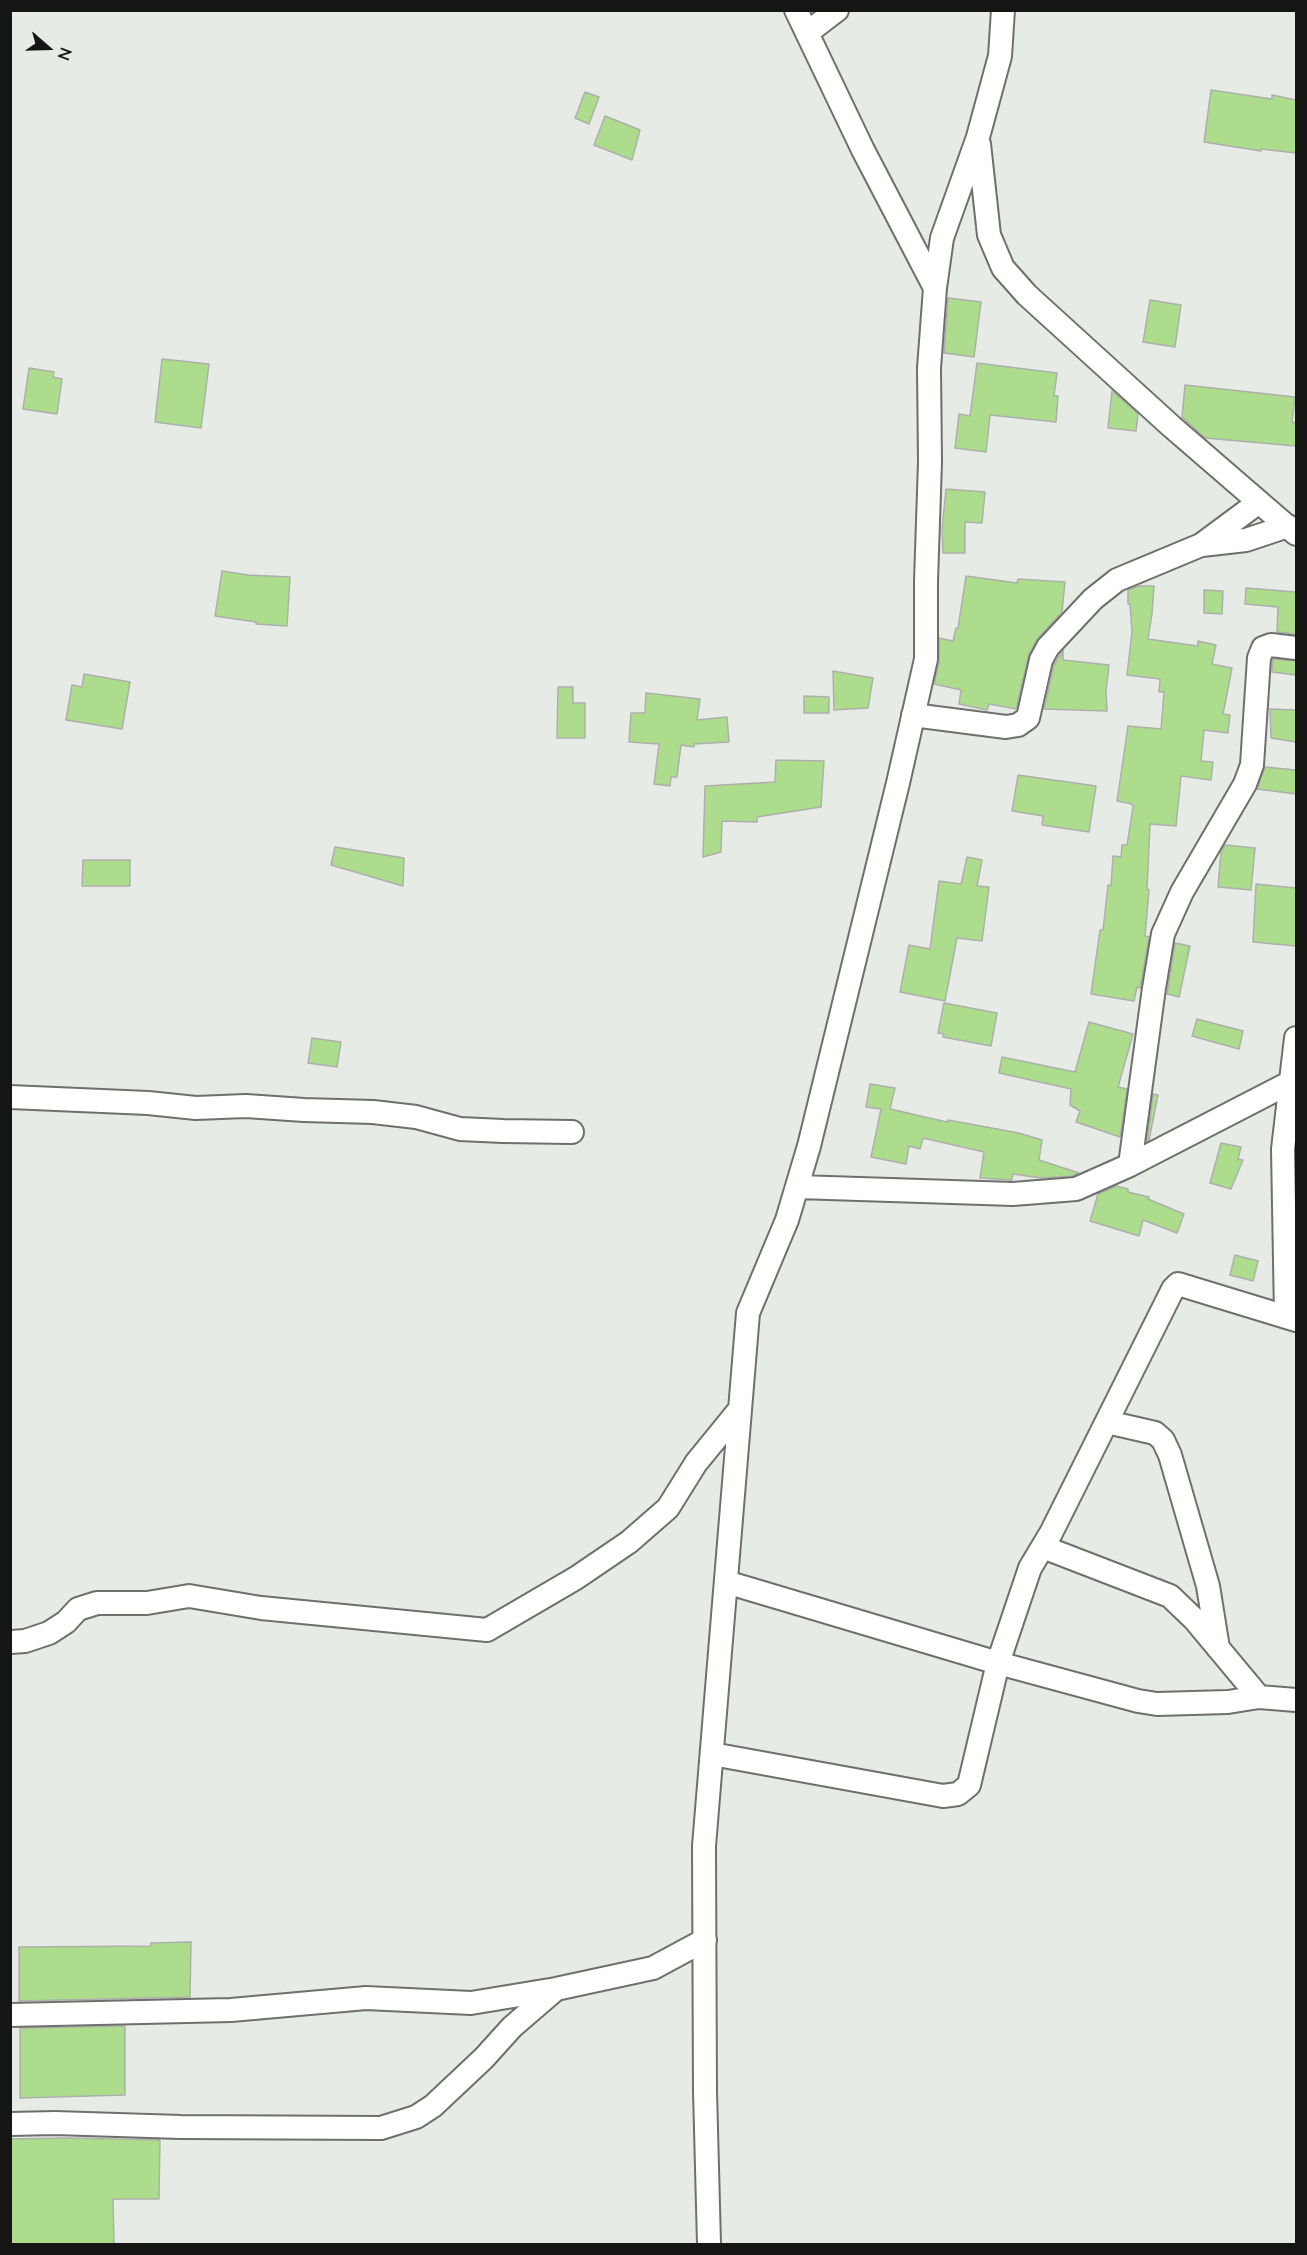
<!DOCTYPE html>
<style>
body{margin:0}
#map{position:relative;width:1307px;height:2255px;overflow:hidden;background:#e7ebe5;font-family:Lato,sans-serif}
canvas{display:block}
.frame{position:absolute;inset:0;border:12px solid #151614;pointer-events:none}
.north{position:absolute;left:18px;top:18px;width:60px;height:60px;-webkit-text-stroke:4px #e7ebe5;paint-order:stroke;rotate:110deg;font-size:16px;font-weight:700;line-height:24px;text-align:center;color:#151614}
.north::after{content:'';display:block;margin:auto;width:21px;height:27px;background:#151614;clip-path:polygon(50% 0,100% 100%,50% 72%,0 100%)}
</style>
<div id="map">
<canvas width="1307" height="2255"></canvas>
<div class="frame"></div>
<div class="north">N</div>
</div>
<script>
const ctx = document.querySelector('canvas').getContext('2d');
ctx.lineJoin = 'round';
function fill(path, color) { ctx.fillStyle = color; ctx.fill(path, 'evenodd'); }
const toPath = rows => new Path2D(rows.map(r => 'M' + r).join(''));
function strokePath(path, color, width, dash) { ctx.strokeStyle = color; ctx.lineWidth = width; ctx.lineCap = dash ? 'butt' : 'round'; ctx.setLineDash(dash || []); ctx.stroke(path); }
const building = toPath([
 [1211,90,1272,99,1272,95,1296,100,1296,153,1261,149,1261,151,1204,142,1211,90],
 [585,92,599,97,589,124,575,118,585,92],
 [605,116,640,130,632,160,594,145,605,116],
 [948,298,981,302,974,357,944,353,948,298],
 [1150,300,1181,305,1175,347,1143,342,1150,300],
 [162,359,209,364,201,428,155,422,162,359],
 [977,363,1057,373,1054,396,1058,396,1056,422,990,415,986,452,955,448,959,414,970,416,977,363],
 [29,368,54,372,53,377,62,379,57,414,23,409,29,368],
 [1185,385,1295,397,1292,422,1296,423,1296,446,1205,438,1182,417,1185,385],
 [1112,391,1138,414,1136,431,1108,428,1112,391],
 [946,489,985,492,982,523,965,522,965,553,943,553,942,530,946,489],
 [222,571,248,575,290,577,287,626,256,624,256,622,215,616,222,571],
 [966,576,1017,583,1018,579,1065,582,1062,612,1038,638,1029,654,1016,709,989,704,987,710,959,704,961,690,934,684,939,662,939,638,953,641,956,628,958,628,966,576],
 [1139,586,1154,586,1152,614,1148,639,1198,646,1198,641,1216,645,1212,664,1232,668,1223,714,1230,715,1228,733,1204,730,1201,761,1213,762,1211,780,1181,776,1176,826,1150,824,1147,889,1149,890,1145,936,1149,937,1140,988,1137,987,1134,1001,1091,994,1100,930,1103,930,1108,885,1111,886,1113,856,1121,857,1122,845,1127,845,1133,807,1132,804,1117,801,1128,726,1161,729,1164,692,1159,692,1160,679,1127,675,1132,632,1130,604,1128,604,1128,590,1139,586],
 [1246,588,1296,592,1296,634,1277,632,1278,607,1245,604,1246,588],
 [1204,590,1223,591,1222,614,1204,613,1204,590],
 [1063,650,1063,660,1109,665,1106,691,1107,711,1044,709,1054,665,1063,650],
 [1273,659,1296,661,1296,675,1272,672,1273,659],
 [833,671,873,678,868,708,834,710,833,671],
 [84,674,130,682,122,729,66,720,72,685,82,687,84,674],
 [558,687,573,687,573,703,585,703,585,738,557,738,558,687],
 [646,693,700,699,697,720,727,717,729,742,694,744,694,747,681,745,677,777,671,777,670,786,654,784,659,744,629,742,631,713,645,713,646,693],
 [804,696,829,697,829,713,804,713,804,696],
 [1270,709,1296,710,1296,742,1271,738,1270,709],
 [776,760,824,761,821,807,757,817,757,822,722,821,721,852,703,857,705,786,775,782,776,760],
 [1265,767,1296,770,1296,794,1257,789,1265,767],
 [1018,775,1096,786,1089,832,1042,825,1043,816,1012,811,1018,775],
 [1225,845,1255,848,1251,890,1218,887,1221,852,1225,845],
 [335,847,404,858,403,886,331,865,335,847],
 [967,857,982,860,977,886,989,887,982,941,957,938,945,1001,900,992,909,945,930,949,939,881,961,884,967,857],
 [83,860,130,860,130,886,82,886,83,860],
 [1256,884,1296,888,1296,946,1253,942,1256,884],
 [1175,943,1190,946,1179,997,1167,994,1175,943],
 [944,1003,997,1013,991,1046,943,1037,944,1034,938,1033,944,1003],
 [1197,1019,1243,1031,1239,1049,1192,1036,1197,1019],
 [1089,1022,1133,1034,1118,1087,1127,1089,1120,1137,1076,1122,1080,1111,1070,1105,1071,1089,999,1073,1002,1057,1075,1072,1089,1022],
 [312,1038,341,1042,337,1067,308,1063,312,1038],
 [870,1084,895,1088,890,1109,947,1122,948,1120,1019,1133,1042,1140,1039,1160,1079,1173,1073,1176,1041,1178,1013,1174,1012,1180,980,1178,984,1152,923,1138,920,1149,909,1146,906,1164,871,1157,881,1109,866,1107,870,1084],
 [1153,1094,1158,1095,1149,1140,1147,1141,1153,1094],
 [1221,1143,1241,1147,1238,1159,1243,1160,1231,1189,1210,1183,1221,1143],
 [1116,1186,1128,1189,1128,1192,1149,1197,1148,1199,1184,1214,1177,1233,1143,1220,1139,1236,1090,1221,1098,1194,1116,1186],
 [1235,1255,1258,1261,1253,1281,1230,1275,1235,1255],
 [191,1942,190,1997,19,2001,19,1947,151,1946,151,1943,191,1942],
 [125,2026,125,2095,20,2098,20,2028,125,2026],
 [70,2138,160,2140,159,2199,113,2199,114,2244,10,2244,10,2139,70,2138]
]);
const minor = toPath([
 [796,10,863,150,935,288],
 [807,33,837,10],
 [979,144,989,235,1003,268,1027,295,1171,426,1296,534],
 [1202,545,1246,540,1288,526],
 [913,715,1006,727,1018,725,1028,718,1041,660,1048,647,1093,599,1117,580,1201,545,1259,502],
 [10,1097,148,1103,196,1108,246,1106,304,1110,373,1112,416,1117,460,1129,503,1131,572,1132],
 [1130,1165,1154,988,1163,934,1182,892,1245,784,1252,765,1259,658,1263,648,1271,645,1296,648],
 [798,1187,1013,1194,1076,1189,1130,1165,1291,1082],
 [1286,1316,1283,1149,1296,1038],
 [1107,1422,1155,1433,1163,1440,1170,1455,1208,1586,1218,1648],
 [1043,1547,1170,1596,1194,1619,1259,1697],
 [726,1582,998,1663,1138,1701,1157,1704,1228,1702,1259,1697,1296,1700],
 [10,1642,25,1641,49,1633,66,1622,78,1609,97,1603,147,1603,189,1596,261,1608,487,1630,576,1578,629,1542,668,1508,696,1463,740,1409],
 [712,1754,943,1796,958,1794,969,1785,998,1663,1030,1568,1051,1533,1173,1289,1178,1284,1296,1320],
 [10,2015,231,2010,366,1998,471,2003,556,1989,653,1968,705,1940],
 [10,2124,55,2123,181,2127,381,2128,416,2117,433,2106,484,2058,512,2027,555,1990],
 [709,2244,705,2091,704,1846,748,1313,787,1220,809,1146,898,783,926,659,926,581,930,462,929,368,935,288,942,238,978,137,1000,56,1003,10]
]);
fill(building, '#acdc8c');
strokePath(building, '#adb0ab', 1.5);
strokePath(minor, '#6d706b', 26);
strokePath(minor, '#fff', 22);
</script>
